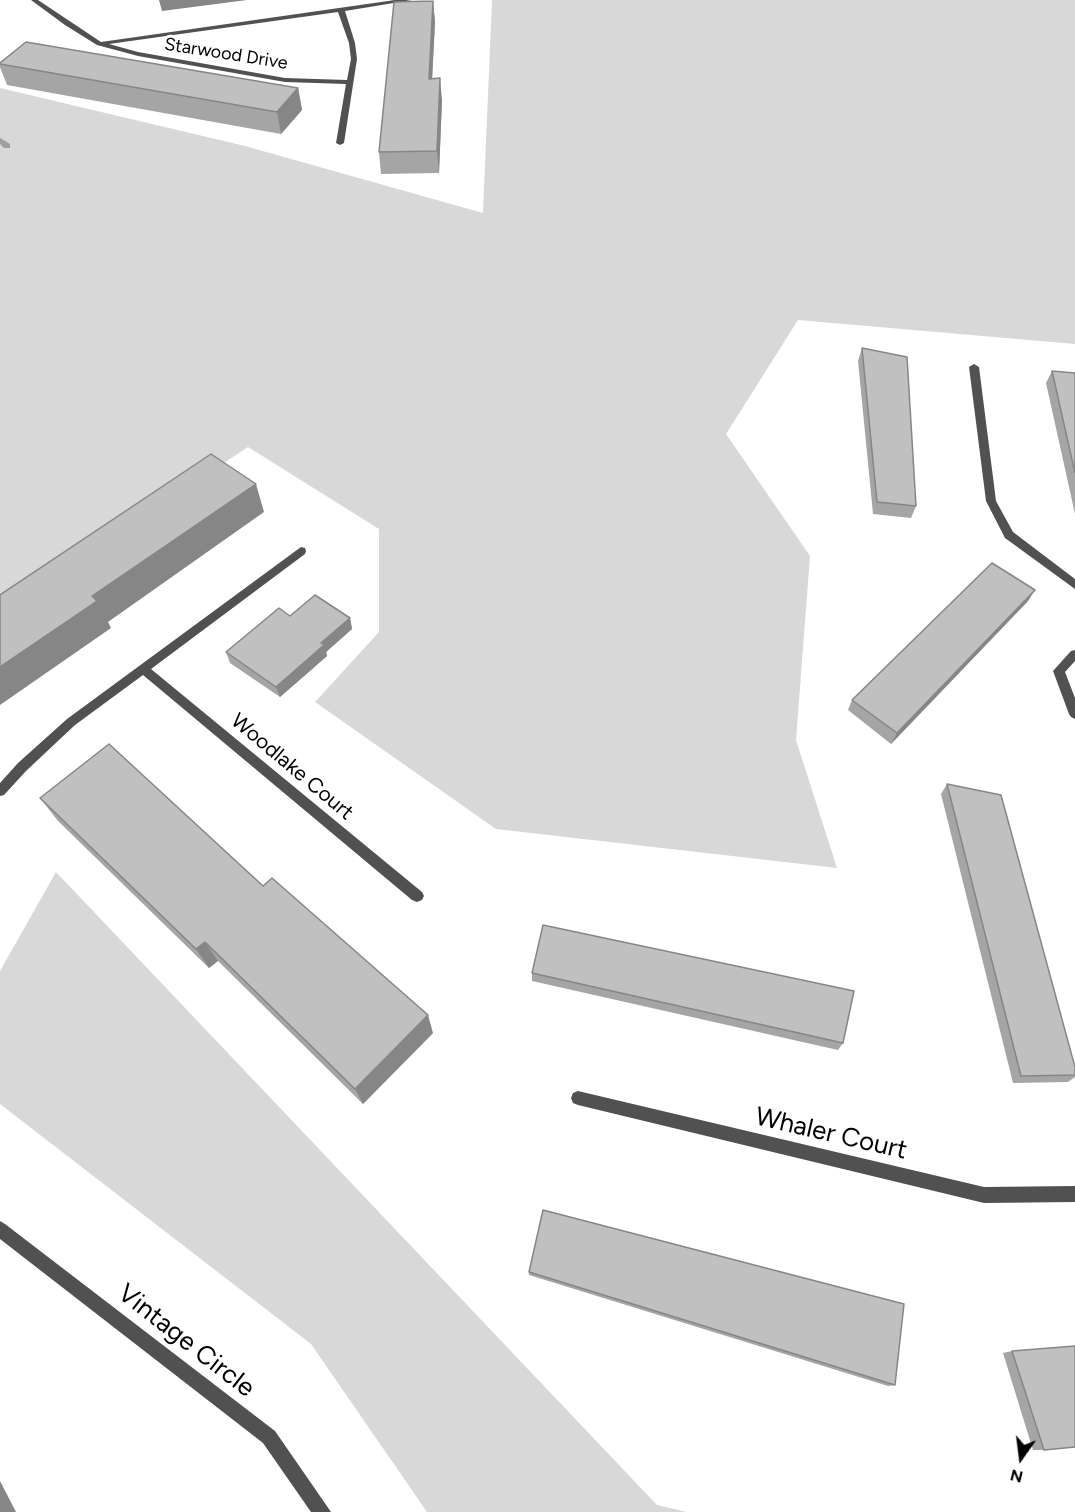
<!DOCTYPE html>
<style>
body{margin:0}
#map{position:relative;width:1075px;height:1512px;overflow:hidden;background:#fff;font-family:Figtree,sans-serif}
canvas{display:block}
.north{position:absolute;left:991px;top:1428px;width:60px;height:60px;-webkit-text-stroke:4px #fff;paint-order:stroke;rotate:194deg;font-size:16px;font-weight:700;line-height:24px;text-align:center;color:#000}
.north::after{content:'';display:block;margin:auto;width:21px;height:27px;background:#000;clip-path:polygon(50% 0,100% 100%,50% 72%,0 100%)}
</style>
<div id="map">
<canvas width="1075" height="1512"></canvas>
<div class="north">N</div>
</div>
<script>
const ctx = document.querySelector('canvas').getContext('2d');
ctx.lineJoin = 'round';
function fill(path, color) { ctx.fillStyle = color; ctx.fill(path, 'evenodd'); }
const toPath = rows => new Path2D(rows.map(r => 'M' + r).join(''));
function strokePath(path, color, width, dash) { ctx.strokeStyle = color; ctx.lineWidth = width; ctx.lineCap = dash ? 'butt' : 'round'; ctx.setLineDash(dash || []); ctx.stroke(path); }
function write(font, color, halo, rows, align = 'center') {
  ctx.font = font + ' Figtree,sans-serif'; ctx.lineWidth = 6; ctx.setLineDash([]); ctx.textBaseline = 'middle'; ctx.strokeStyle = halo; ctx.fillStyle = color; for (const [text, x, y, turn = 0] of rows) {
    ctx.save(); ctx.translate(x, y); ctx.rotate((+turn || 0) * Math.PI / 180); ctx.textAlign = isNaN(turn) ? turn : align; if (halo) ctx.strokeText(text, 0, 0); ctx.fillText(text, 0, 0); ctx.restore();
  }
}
const green = toPath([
 [492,0,1075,0,1075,344,798,320,726,434,810,556,796,740,837,868,496,829,315,702,379,632,379,529,248,447,0,612,0,88,245,146,483,213],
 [56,872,657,1505,687,1512,427,1512,311,1344,0,1104,0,971]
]);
const stream = toPath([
 [0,138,10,144,10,148,4,148,0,144,0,138]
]);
const minor = toPath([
 [31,0,38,0,101,42,395,0,412,0,345,11,355,43,357,59,344,143,340,145,336,143,346,84,285,82,138,56,97,45,65,25,31,0],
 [338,12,349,43,351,59,347,80,285,78,138,52,109,44,338,12],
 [974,364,979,367,996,501,1013,532,1075,579,1075,589,1005,538,986,501,969,367,974,364],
 [301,547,305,548,306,551,305,554,151,669,422,892,424,896,422,900,417,902,412,900,143,675,75,725,26,771,4,795,0,796,0,783,18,763,67,719,301,547],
 [1075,650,1075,661,1065,672,1075,698,1075,719,1071,717,1069,714,1053,671,1071,651,1075,650],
 [578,1091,984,1187,1075,1186,1075,1202,984,1203,578,1105,573,1103,571,1098,573,1093,578,1091],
 [0,1221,5,1224,275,1431,331,1512,311,1512,263,1443,0,1239,0,1221]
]);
const wall = toPath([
 [433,1,435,22,432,79,442,100,439,173,381,174,379,152],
 [0,63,298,88,302,110,281,134,7,85,0,67],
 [862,348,916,506,911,518,873,514,858,361],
 [1052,371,1075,373,1075,514,1046,383],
 [1028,601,891,744,848,710,852,700],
 [290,616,350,618,352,629,326,652,327,656,280,697,230,663,226,652],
 [947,784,1075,1067,1075,1077,1068,1082,1013,1083,941,794],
 [40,798,263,886,433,1033,363,1104,218,961,209,968,58,821],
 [532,973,843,1043,838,1050,532,981],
 [529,1272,895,1385,888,1386,529,1275],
 [1012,1351,1044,1450,1033,1450,1003,1353]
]);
const shadedWall = toPath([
 [159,0,247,0,162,11],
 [433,1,435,22,431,100,429,79],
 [440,78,442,100,439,173,437,151],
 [298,88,302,110,281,134,277,112],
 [256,484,264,512,108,622,111,628,0,705,0,667,92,596],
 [1035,590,1028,601,891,744,897,733],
 [350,618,352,629,326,652,327,656,280,697,276,687,321,643],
 [205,942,218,961,209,968,196,949],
 [428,1015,433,1033,363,1104,355,1089],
 [0,1481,16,1512,0,1512]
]);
const building = toPath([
 [433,1,429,79,440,78,437,151,379,152,394,2,433,1],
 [26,42,298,88,277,112,0,64,0,63,26,42],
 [862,348,907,357,916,506,877,502,862,348],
 [1052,371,1075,373,1075,473,1052,371],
 [211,454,256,484,92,596,97,601,0,667,0,595,211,454],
 [992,563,1035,590,897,733,852,700,992,563],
 [315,595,350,618,321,643,324,645,276,687,226,652,279,608,290,616,315,595],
 [109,744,263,886,272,878,428,1015,355,1089,205,942,196,949,40,798,109,744],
 [947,784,1001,795,1075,1067,1075,1075,1021,1076,947,784],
 [543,925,854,991,843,1043,532,973,543,925],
 [543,1210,904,1304,895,1385,529,1272,543,1210],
 [1075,1346,1075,1447,1044,1450,1012,1351,1075,1346]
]);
const farStreetnames = [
 ["Starwood Drive",226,54,9]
];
const streetNames = [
 ["Woodlake Court",292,767,40]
];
const nearStreetnames = [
 ["Whaler Court",831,1134,13],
 ["Vintage Circle",186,1341,38]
];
fill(green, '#d8d8d8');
fill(stream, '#9f9f9f');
fill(minor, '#515151');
fill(wall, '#a5a5a5');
fill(shadedWall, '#868686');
fill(building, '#c0c0c0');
strokePath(building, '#868686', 1.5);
write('18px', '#000', '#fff', farStreetnames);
write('21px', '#000', '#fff', streetNames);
write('26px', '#000', '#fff', nearStreetnames);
</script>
